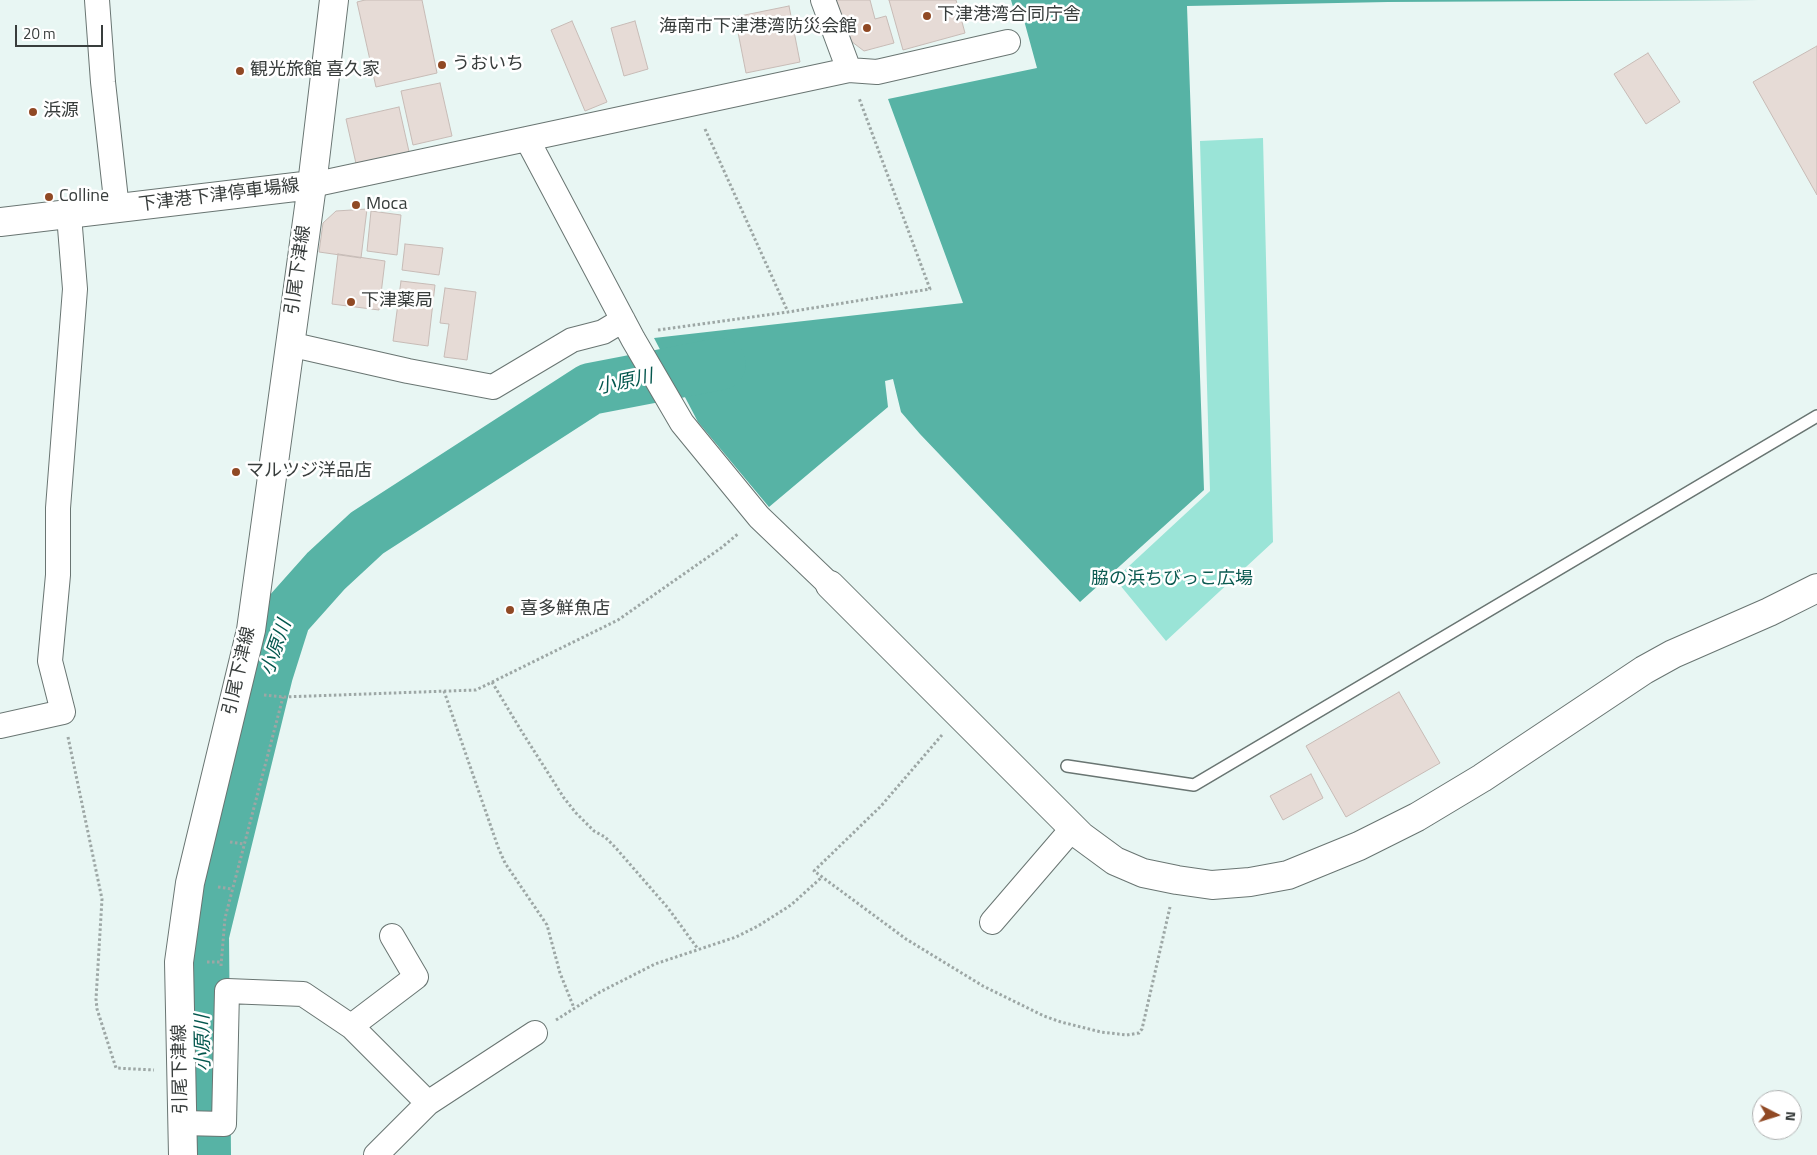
<!DOCTYPE html>
<meta charset="utf-8">
<style>
body{margin:0}
#map{position:relative;width:1817px;height:1155px;overflow:hidden;background:#e8f6f3;font-family:"Titillium Web",sans-serif}
canvas{display:block}
.north{position:absolute;left:1752px;top:1090px;width:50px;height:50px;box-sizing:border-box;background:#fff;border:1px solid #afb1b1;border-radius:50%;rotate:95deg;font-size:14px;font-weight:700;line-height:20px;text-align:center;color:#383d3c}
.north::after{content:'';display:block;margin:auto;width:18px;height:22px;background:#904924;clip-path:polygon(50% 0,100% 100%,50% 72%,0 100%)}
.scale{position:absolute;left:15px;top:25px;width:88px;height:22px;box-sizing:border-box;border:2px solid #383d3c;border-top:0;padding-left:6px;font-size:15px;line-height:18px;white-space:nowrap;color:#383d3c;-webkit-text-stroke:4px #fff;paint-order:stroke}
</style>
<div id="map">
<canvas width="1817" height="1155"></canvas>
<div class="north">N</div>
<div class="scale">20 m</div>
</div>
<script>
const ctx = document.querySelector('canvas').getContext('2d');
ctx.lineJoin = 'round';
function fill(path, color) { ctx.fillStyle = color; ctx.fill(path, 'evenodd'); }
const toPath = rows => new Path2D(rows.map(r => 'M' + r).join(''));
function strokePath(path, color, width, dash) { ctx.strokeStyle = color; ctx.lineWidth = width; ctx.lineCap = dash ? 'butt' : 'round'; ctx.setLineDash(dash || []); ctx.stroke(path); }
function write(font, color, halo, rows, align = 'center') {
  ctx.font = font + ' "Titillium Web","Noto Sans JP",sans-serif'; ctx.lineWidth = 5; ctx.setLineDash([]); ctx.textBaseline = 'middle'; ctx.strokeStyle = halo; ctx.fillStyle = color; for (const [text, x, y, turn = 0] of rows) {
    ctx.save(); ctx.translate(x, y); ctx.rotate((+turn || 0) * Math.PI / 180); ctx.textAlign = isNaN(turn) ? turn : align; if (halo) ctx.strokeText(text, 0, 0); ctx.fillText(text, 0, 0); ctx.restore();
  }
}
const green = toPath([
 [1263,138,1273,542,1166,641,1115,579,1210,491,1200,141]
]);
const water = toPath([
 [1011,0,1759,0,1388,2,1187,6,1204,490,1080,602,920,434,901,412,893,379,885,381,888,407,769,507,698,422,654,338,963,303,888,99,1037,68,1022,13,1015,14]
]);
const river = toPath([
 [205,1155,203,935,267,674,285,617,326,571,367,533,590,389,720,364]
]);
const building = toPath([
 [365,0,422,0,437,73,376,87,357,2,365,0],
 [836,0,870,0,875,19,886,16,894,43,864,51,847,38,836,0],
 [889,0,956,0,965,33,903,50,889,0],
 [789,6,800,62,746,73,735,17,789,6],
 [572,21,607,102,585,111,551,30,572,21],
 [635,21,648,69,624,76,611,28,635,21],
 [1817,46,1817,195,1753,82,1817,46],
 [1648,53,1680,102,1646,124,1614,74,1648,53],
 [440,83,452,136,413,145,401,91,440,83],
 [399,107,410,156,357,168,346,119,399,107],
 [367,209,361,258,319,252,323,223,336,211,367,209],
 [371,211,401,215,397,255,367,251,371,211],
 [405,244,443,248,439,275,402,270,405,244],
 [338,254,385,261,379,310,332,304,338,254],
 [401,281,435,285,428,346,393,341,401,281],
 [445,288,476,292,467,360,444,357,449,324,440,323,445,288],
 [1399,692,1440,763,1346,817,1306,746,1399,692],
 [1311,774,1323,798,1283,820,1270,796,1311,774]
]);
const path = toPath([
 [705,129,788,312],
 [658,330,788,312,930,289,859,98],
 [492,682,522,732,564,798,576,813,594,831,605,837,615,847,668,908,698,949],
 [444,691,498,847,505,863,547,925,560,973,574,1008],
 [264,695,283,697,476,690,618,620,721,548,739,533],
 [942,735,881,806,814,871,906,939,983,986,1044,1016,1061,1022,1101,1032,1127,1035,1139,1033,1142,1029,1170,907],
 [68,737,102,899,96,999,97,1009,116,1068,154,1070],
 [230,842,244,844],
 [218,887,232,889],
 [207,962,221,962],
 [221,966,225,918,283,697],
 [556,1020,600,992,655,964,736,937,758,926,791,905,822,877]
]);
const service = toPath([
 [1067,766,1194,785,1817,416]
]);
const minor = toPath([
 [97,0,103,82,117,209],
 [823,0,849,70],
 [527,139,633,339,682,423,759,517,830,585],
 [312,185,849,70,877,72,1008,42],
 [289,344,408,371,493,387,572,340,603,332,623,320],
 [0,726,63,712,50,661,58,575,58,508,75,289,69,215],
 [992,922,1072,829],
 [352,1027,358,1021,416,977,392,936],
 [183,1123,224,1124,227,991,303,994,352,1027,428,1103],
 [376,1155,428,1103,535,1033]
]);
const tertiary = toPath([
 [830,585,1081,836,1115,861,1143,873,1177,880,1212,885,1250,882,1288,875,1359,846,1417,817,1482,778,1644,670,1673,654,1769,612,1817,588]
]);
const secondary = toPath([
 [0,222,312,185],
 [183,1155,179,962,190,883,251,630,312,185,334,0]
]);
const markers = [
 [927,16,5,"#904924"],
 [867,28,5,"#904924"],
 [442,65,5,"#904924"],
 [240,71,5,"#904924"],
 [33,112,5,"#904924"],
 [49,197,5,"#904924"],
 [356,205,5,"#904924"],
 [351,302,5,"#904924"],
 [236,472,5,"#904924"],
 [510,610,5,"#904924"]
];
const poiNames = [
 ["下津港湾合同庁舎",937,16],
 ["海南市下津港湾防災会館",857,28,"right"],
 ["うおいち",452,65],
 ["観光旅館 喜久家",250,71],
 ["浜源",43,112],
 ["Colline",59,197],
 ["Moca",366,205],
 ["下津薬局",361,302],
 ["マルツジ洋品店",246,472],
 ["喜多鮮魚店",520,610]
];
const streetNames = [
 ["下津港下津停車場線",219,196,-7],
 ["引尾下津線",299,270,-82],
 ["引尾下津線",240,671,-77],
 ["引尾下津線",181,1069,-91]
];
const parkNames = [
 ["脇の浜ちびっこ広場",1172,580]
];
const waterNames = [
 ["小原川",625,383,-12],
 ["小原川",277,648,-71],
 ["小原川",204,1043,-91]
];
fill(green, '#9ae4d7');
fill(water, '#57b3a5');
strokePath(river, '#57b3a5', 52);
fill(building, '#e6dbd6');
strokePath(building, '#c7bbb6', 1);
strokePath(service, '#697572', 14);
strokePath(minor, '#697572', 26);
strokePath(tertiary, '#697572', 30);
strokePath(secondary, '#697572', 30);
strokePath(path, '#9da7a5', 3, [2.5, 2.5]);
strokePath(service, '#fff', 11);
strokePath(minor, '#fff', 24);
strokePath(tertiary, '#fff', 28);
strokePath(secondary, '#fff', 28);
for (const [x, y, r, color] of markers) { const dot = new Path2D(); dot.arc(x, y, r, 0, 2 * Math.PI); ctx.fillStyle = color; ctx.fill(dot); strokePath(dot, '#fff', 2); }
write('18px', '#383d3c', '#fff', poiNames, 'left');
write('18px', '#383d3c', '#fff', streetNames);
write('18px', '#0b5a51', '#fff', parkNames);
write('italic 19px', '#04574e', '#fff', waterNames);
</script>
